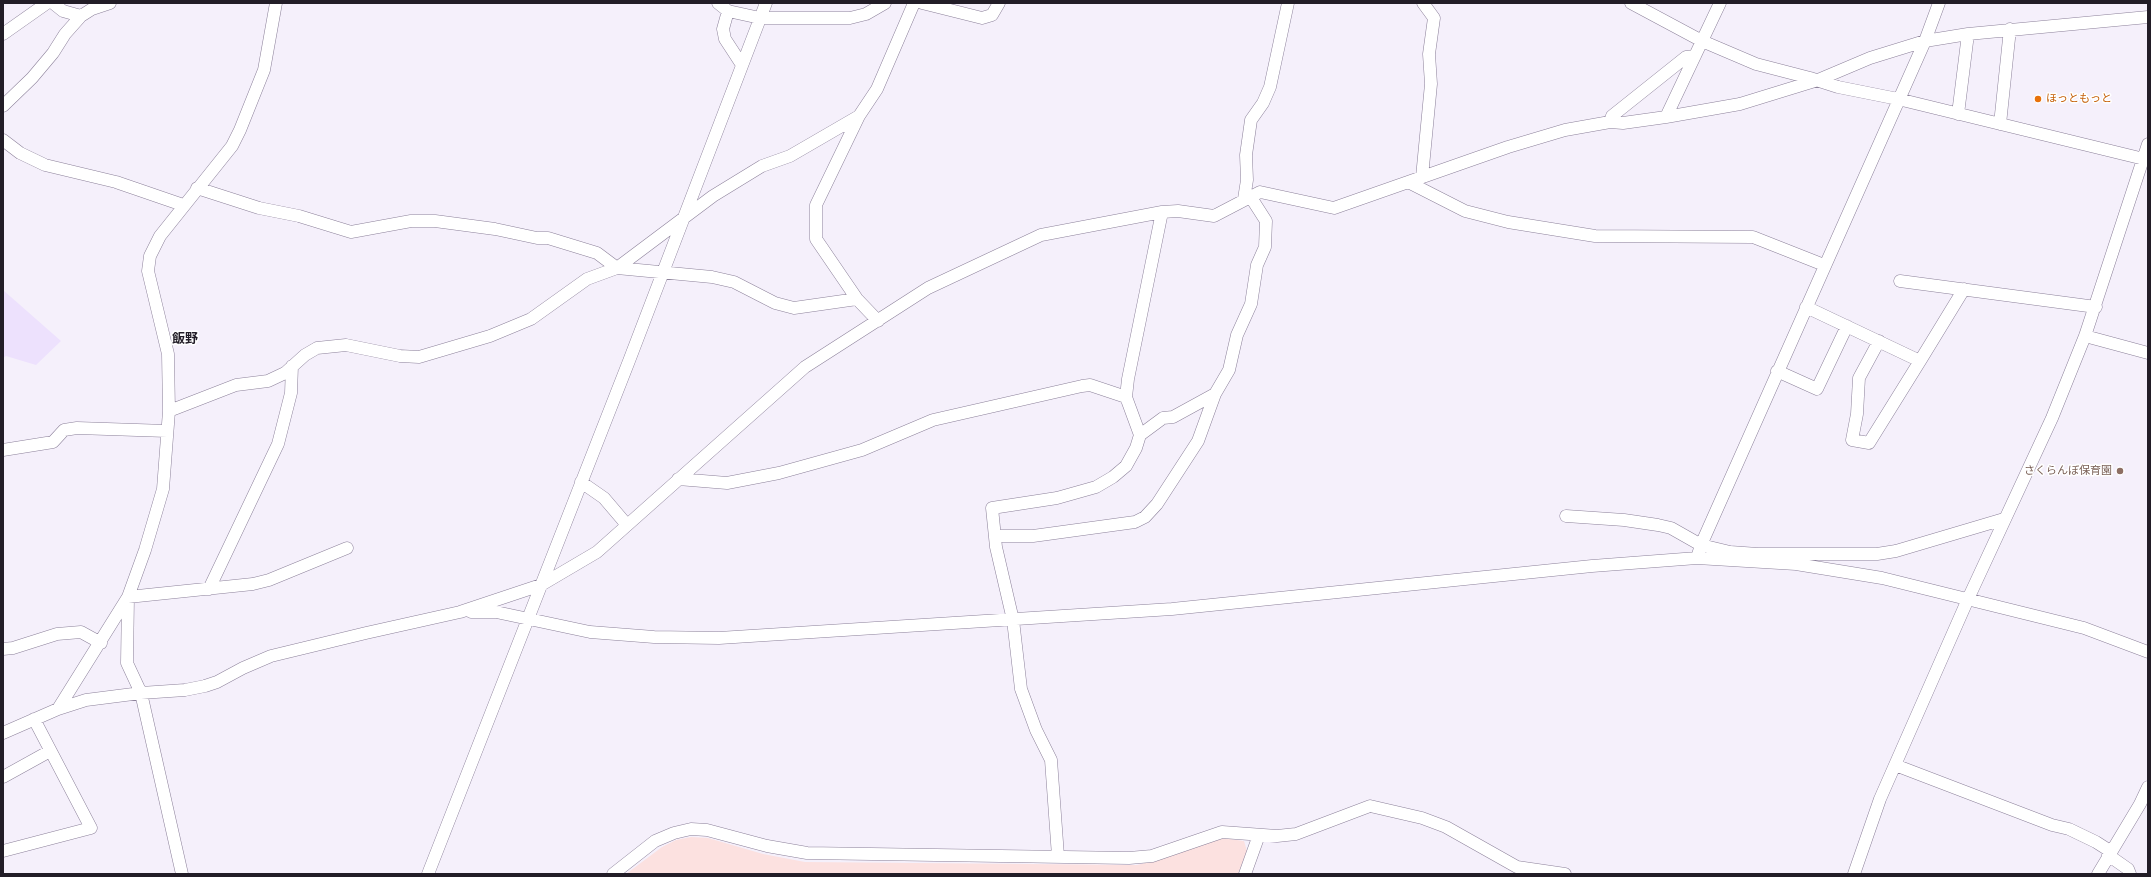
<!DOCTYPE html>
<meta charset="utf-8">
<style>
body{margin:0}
#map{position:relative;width:2151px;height:877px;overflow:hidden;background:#f5f0fb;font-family:Manrope,sans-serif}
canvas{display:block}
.frame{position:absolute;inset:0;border:4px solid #221d27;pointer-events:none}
</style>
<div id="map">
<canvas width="2151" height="877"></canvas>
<div class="frame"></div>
</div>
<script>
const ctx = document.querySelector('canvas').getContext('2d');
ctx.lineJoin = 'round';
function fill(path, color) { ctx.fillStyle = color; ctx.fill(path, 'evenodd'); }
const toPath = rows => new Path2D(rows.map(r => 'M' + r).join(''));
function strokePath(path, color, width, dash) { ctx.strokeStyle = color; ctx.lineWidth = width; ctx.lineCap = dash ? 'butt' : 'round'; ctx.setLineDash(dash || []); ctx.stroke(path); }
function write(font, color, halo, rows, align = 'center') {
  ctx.font = font + ' Manrope,"Noto Sans JP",sans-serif'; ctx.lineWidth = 3; ctx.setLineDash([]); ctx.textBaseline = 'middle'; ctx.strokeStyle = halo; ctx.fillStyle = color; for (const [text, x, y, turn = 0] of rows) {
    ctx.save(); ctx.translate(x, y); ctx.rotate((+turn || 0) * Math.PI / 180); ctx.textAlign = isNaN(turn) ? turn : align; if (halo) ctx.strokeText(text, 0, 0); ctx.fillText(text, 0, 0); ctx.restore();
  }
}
const industrial = toPath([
 [691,837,708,838,763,854,805,862,1137,865,1161,859,1222,838,1244,841,1247,851,1238,874,626,874,662,847,676,840]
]);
const built = toPath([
 [3,290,61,341,36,365,6,356,3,358]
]);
const minor = toPath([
 [53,3,63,11,81,16],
 [718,3,728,11,760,18,850,18,866,14,885,3],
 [922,3,982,18,992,15,999,3],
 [1631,3,1702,41,1756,64,1810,78,1838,87,1898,99,2148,160],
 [728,11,723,29,725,39,742,65],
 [3,34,47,3],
 [3,106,32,78,53,53,65,34,81,16,92,9,110,3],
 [1958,114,1968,34],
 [859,116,816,205,816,239,857,299,878,321],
 [1666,117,1720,3],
 [1610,122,1612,116,1686,57,1695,56],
 [2000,124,2010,29],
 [3,140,20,153,45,165,116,182,183,205],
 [1422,177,1431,84,1429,54,1434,18,1423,3],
 [1408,182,1465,211,1508,222,1595,236,1753,237,1824,265],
 [197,188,259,208,299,216,351,232,411,221,435,221,495,229,537,238,548,238,597,253,617,268,712,277,734,282,775,303,794,308,857,299],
 [1244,199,1247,180,1246,155,1251,120,1263,103,1270,87,1288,3],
 [1900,281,2096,307],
 [1806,307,1920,361,1964,289],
 [2085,336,2148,353],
 [1879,341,1859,378,1857,414,1852,440,1869,443,1920,361],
 [1777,371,1817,389,1847,326],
 [169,411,236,385,268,381,285,373,305,355,317,348,346,345,400,356,419,357,490,336,531,319,587,279,617,268,713,196,762,166,790,156,859,116,877,89,914,3],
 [1140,435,1126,397,1128,379,1162,212],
 [3,450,53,442,64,430,77,428,167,431],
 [678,479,727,483,779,473,862,450,933,420,1082,386,1090,385,1126,397],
 [581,482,604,498,627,525],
 [1566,516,1624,520,1658,525,1671,528,1701,545,1730,552,1758,554,1877,554,1896,551,2004,519],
 [995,536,1033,536,1135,522,1145,517,1157,504,1198,441,1215,394],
 [1697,558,1701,545,1925,41,1939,3],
 [209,589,278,444,291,393,292,366],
 [471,612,496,612,590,632,654,637,719,638,1172,609,1592,566,1697,558,1796,564,1882,578,2084,628,2148,652],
 [3,649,13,648,57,634,81,632,101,643],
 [58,709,128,597,253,584,269,580,347,548],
 [3,733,58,709,86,700,141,693,185,690,205,686,217,682,243,668,271,656,366,633,460,612,541,585,597,552,805,367,928,288,1041,235,1162,212,1178,211,1214,216,1260,192,1334,208,1508,147,1565,130,1610,122,1623,123,1666,117,1740,104,1818,80,1870,58,1925,41,1968,34,2148,17],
 [1895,765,2052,825,2069,829,2096,842,2110,851],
 [3,777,50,751],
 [3,851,91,828,34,719],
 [2108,855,2128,869,2130,874],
 [1058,856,1051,760,1036,730,1021,689,1013,620,996,547,992,508,1057,498,1096,487,1113,477,1126,466,1136,448,1140,435,1163,418,1173,417,1215,394,1229,370,1237,335,1251,304,1257,265,1265,247,1266,221,1250,196],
 [182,874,141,693,127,663,128,597,145,550,163,489,169,411,168,354,148,271,150,256,160,236,232,146,240,130,264,70,276,3],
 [428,874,629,361,766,3],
 [613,874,655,841,674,833,691,829,707,830,767,846,807,853,1129,858,1152,856,1222,832,1277,836,1296,834,1370,806,1422,818,1446,827,1517,867,1565,874],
 [1245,874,1259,835],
 [1854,874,1880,799,1968,599,2052,418,2085,336,2148,144],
 [2098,874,2140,804,2148,787]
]);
const markers = [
 [2038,99,4,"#e8710a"],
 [2120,471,4,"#8d6e63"]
];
const foodNames = [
 ["ほっともっと",2046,99]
];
const educationNames = [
 ["さくらんぼ保育園",2112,471]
];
const quarterNames = [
 ["飯野",185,339]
];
fill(industrial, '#fce1e0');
fill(built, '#ede1fd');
strokePath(minor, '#8c819a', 13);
strokePath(minor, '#fff', 12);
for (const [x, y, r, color] of markers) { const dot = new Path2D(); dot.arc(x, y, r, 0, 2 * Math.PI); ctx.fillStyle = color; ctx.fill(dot); strokePath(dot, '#fff', 1.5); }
write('11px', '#c56008', '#fff', foodNames, 'left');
write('11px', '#785e54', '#fff', educationNames, 'right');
write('bold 13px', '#221d27', '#fff', quarterNames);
</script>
